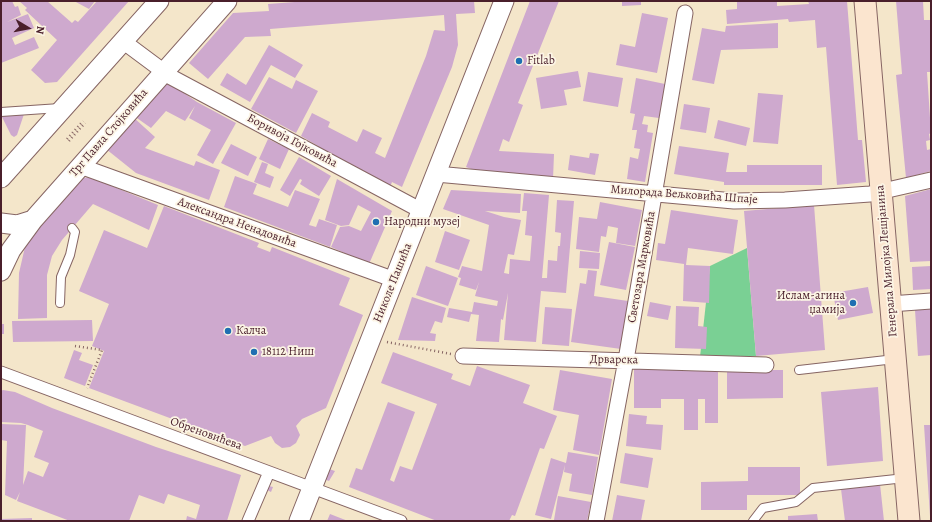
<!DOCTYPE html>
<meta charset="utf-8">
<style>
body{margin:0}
#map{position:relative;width:932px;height:522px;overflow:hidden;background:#f4e6ca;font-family:Alegreya,serif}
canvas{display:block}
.frame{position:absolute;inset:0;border:2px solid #4a1f2b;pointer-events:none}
.north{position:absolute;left:8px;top:8px;width:40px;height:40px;-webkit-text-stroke:3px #fcf5e5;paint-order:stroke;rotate:100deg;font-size:11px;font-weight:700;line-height:16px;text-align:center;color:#4a1f2b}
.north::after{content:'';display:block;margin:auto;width:14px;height:18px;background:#4a1f2b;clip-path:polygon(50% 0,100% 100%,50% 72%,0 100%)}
</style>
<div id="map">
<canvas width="932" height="522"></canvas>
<div class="frame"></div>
<div class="north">N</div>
</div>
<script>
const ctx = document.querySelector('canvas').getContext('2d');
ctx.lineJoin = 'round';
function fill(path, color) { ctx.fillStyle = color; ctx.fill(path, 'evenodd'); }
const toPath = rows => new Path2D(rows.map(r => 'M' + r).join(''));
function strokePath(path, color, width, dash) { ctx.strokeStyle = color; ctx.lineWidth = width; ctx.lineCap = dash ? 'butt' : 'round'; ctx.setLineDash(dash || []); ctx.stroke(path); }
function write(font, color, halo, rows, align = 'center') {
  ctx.font = font + ' Alegreya,serif'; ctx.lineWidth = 3.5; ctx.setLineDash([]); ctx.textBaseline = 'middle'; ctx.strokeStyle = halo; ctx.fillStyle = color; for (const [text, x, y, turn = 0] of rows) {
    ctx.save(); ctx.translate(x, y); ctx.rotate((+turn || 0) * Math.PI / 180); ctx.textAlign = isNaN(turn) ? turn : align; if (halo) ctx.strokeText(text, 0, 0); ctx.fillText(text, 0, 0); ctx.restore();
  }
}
const green = toPath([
 [747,248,756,356,700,357,710,266]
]);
const building = toPath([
 [1,1,12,1,15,7,18,6,21,15,7,22,28,14,34,28,12,38,15,45,34,37,39,48,1,63],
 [19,1,47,1,72,23,75,20,78,22,97,1,129,1,57,82,45,83,31,70,57,40,25,10,27,8],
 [74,1,95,1,89,9],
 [308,1,474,1,475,13,456,14,458,45,452,67,402,187,392,182,390,187,317,149,318,146,301,136,312,113,330,122,328,127,357,142,363,129,382,138,375,153,385,158,426,56,434,30,445,31,444,15,270,29,271,36,245,37,208,79,189,63,233,13,269,11,268,4],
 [530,1,559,1,518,103,523,105,509,142,503,139,499,151,554,154,553,179,489,176,466,167],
 [622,1,641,1,641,5,622,6],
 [737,1,777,1,777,6,809,4,808,1,847,1,858,140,862,140,866,182,837,185,826,47,817,48,815,20,789,22,788,19,727,24,726,10,737,9],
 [896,1,923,1,924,20,931,20,931,72,927,72,931,133,929,134,930,140,926,141,927,150,931,149,931,171,906,178,896,75,902,74],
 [642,13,668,18,657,73,616,65,620,44,635,47],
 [778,23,778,48,721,50,714,84,692,80,702,28,725,32,726,26],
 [269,45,303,65,295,78,271,65,250,102,220,85,227,73,246,85],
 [578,71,581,87,564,90,567,105,541,109,536,78],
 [588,72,623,78,618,107,583,101],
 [269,77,292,89,296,80,318,91,296,133,251,109],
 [636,78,665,84,659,118,644,116,642,124,648,125,647,132,653,133,645,182,627,179,630,157,638,159,640,149,634,148,637,130,632,130,635,114,630,113],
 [169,83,197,102,236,123,213,164,197,155,211,130,189,118,195,106,185,121,166,111,151,128,134,116,163,85],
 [758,93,783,95,778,144,753,142],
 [684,104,710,108,706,133,680,129],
 [4,112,24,114,17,135,14,137,11,135,2,117],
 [133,117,155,137,145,148,194,166,196,161,220,170,209,200,136,173,106,149],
 [718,120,750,128,746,146,714,138],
 [268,139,289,149,280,169,259,159],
 [231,144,257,157,248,176,221,163],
 [679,146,729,153,726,172,747,172,747,165,822,165,822,185,724,185,724,182,674,174],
 [590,153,599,154,595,175,568,170,570,155,589,158],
 [299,157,331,176,319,196,300,184,302,180,300,179,290,196,280,190],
 [262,162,268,164,265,173,274,177,270,188,254,182],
 [235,176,257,184,253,194,288,207,295,190,320,199,309,225,316,227,319,219,337,225,330,247,224,207],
 [90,177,158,205,149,230,93,204,62,240,52,256,47,275,47,318,18,319,19,273,25,247,37,229,67,194,83,178],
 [337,179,392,211,369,264,331,247,340,227,349,226,361,231,371,212,358,205,349,225,341,226,325,220],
 [931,189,931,261,910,262,905,196],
 [451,190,521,194,520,213,485,211,504,217,521,220,514,255,508,254,504,273,509,274,510,259,530,261,532,236,525,235,527,211,522,211,524,193,549,195,542,278,547,278,548,260,557,261,558,246,560,246,561,233,555,232,557,200,574,201,566,293,541,291,536,342,504,340,508,293,503,320,501,319,499,342,476,341,479,315,471,314,469,322,447,317,449,308,472,312,474,302,497,306,498,301,475,296,479,282,476,290,459,285,461,278,458,277,462,266,482,271,489,225,443,209],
 [600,202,642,210,635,246,616,243,618,228,608,226,606,237,601,236,599,252,576,249,579,217,597,219],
 [814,205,825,350,756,356,744,211],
 [164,206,259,243,257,247,270,252,272,247,350,278,339,305,363,315,326,408,302,419,296,426,300,435,296,443,290,447,282,448,275,443,271,436,245,446,89,388,104,351,92,346,109,304,79,291,104,230,147,248],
 [671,210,738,220,733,254,688,248,686,265,710,266,709,303,683,301,684,264,656,260,658,243,665,244],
 [445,231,470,240,459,270,435,262],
 [609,242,635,247,626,290,600,285],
 [580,251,600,253,599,269,579,268],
 [426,266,458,278,448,306,416,295],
 [931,266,931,289,913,290,912,267],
 [588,270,597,271,594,296,628,301,621,349,571,342,580,283,586,284],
 [868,287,873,313,838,320,833,293],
 [412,297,446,308,442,323,435,321,430,333,436,334,435,341,398,340],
 [650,302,671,306,668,320,647,316],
 [676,306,699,307,698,326,707,327,706,349,675,348],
 [545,307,572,309,569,346,542,344],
 [931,309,931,355,918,356,915,310],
 [92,320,93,341,13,342,12,321],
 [1,324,4,324,4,334,1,334],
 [74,350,82,353,79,360,93,365,85,386,64,378],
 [393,352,453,374,451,379,470,386,477,366,530,385,523,403,557,416,544,449,540,448,515,516,512,515,509,521,437,521,349,487,356,468,362,470,388,402,415,412,390,480,394,482,400,466,412,470,437,404,381,383],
 [634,368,718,368,718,423,705,423,705,399,698,399,698,430,684,430,684,399,661,399,661,408,634,408],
 [560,370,612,379,599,455,573,450,579,415,553,410],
 [727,370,783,370,783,398,727,399],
 [878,387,883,461,827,466,821,392],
 [3,390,15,392,52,408,156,447,241,475,227,521,186,521,187,516,196,519,200,505,168,494,164,504,139,495,129,521,70,521,17,501,20,492,16,500,5,495,7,441,1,440,1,424,26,425,23,485,28,471,43,477,49,463,34,457,43,431,28,425,21,423,1,422,1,391],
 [629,414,647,416,646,424,663,425,661,450,626,446],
 [924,425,931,425,931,516,930,516],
 [568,452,598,457,592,495,569,491,572,474,564,472,565,465,551,519,535,515,551,458,566,463],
 [625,453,653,458,648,488,620,483],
 [748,467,800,467,800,495,747,495,747,510,701,510,701,482,748,481],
 [329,469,335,471,329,481,321,478],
 [880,484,884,521,845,521,841,489],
 [269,486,273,487,271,492,267,490],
 [617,495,645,500,641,521,612,521],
 [558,496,591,502,587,521,554,520],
 [330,514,348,521,327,521],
 [817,514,818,521,788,521,788,516],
 [32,518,32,521,1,521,1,519]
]);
const path = toPath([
 [67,139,83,121],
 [69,141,85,123],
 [387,342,451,354],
 [75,346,102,350,87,388],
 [1,348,5,348]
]);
const service = toPath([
 [1,112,60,108],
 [60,303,61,277,70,255,75,232,72,228],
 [799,370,895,359],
 [753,521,763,508,796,502,813,488,905,478]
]);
const pedestrian = toPath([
 [1,372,401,521],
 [248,521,269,472]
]);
const minor = toPath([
 [124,42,171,77,422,211],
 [80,166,395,280],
 [436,174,734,201,785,200,870,194,931,180],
 [890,304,931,301],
 [463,356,766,365],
 [596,521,626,360,685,13]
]);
const tertiary = toPath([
 [1,178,159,1],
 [1,223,17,225,33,220],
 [1,271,11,250,33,220,227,1],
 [299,521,504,1]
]);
const secondary = toPath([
 [865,1,909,521]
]);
const markers = [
 [519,61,4,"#1f6fb2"],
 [376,222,4,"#1f6fb2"],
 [853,303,4,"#1f6fb2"],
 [228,331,4,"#1f6fb2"],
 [254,352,4,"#1f6fb2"]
];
const poiNames = [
 ["Fitlab",527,61],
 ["Народни музеј",384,222],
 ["Ислам-агина",845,296,"right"],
 ["џамија",845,310,"right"],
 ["Калча",236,331],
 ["18112 Ниш",262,352]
];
const streetNames = [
 ["Трг Павла Стојковића",109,133,-49],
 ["Боривоја Гојковића",292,141,28],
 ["Милорада Вељковића Шпаје",684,195,4],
 ["Александра Ненадовића",237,223,20],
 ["Генерала Милојка Лешјанина",887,261,-95],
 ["Светозара Марковића",642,267,-80],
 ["Николе Пашића",393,283,-68],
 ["Дрварска",614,360,1],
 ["Обреновићева",206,434,20]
];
fill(green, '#7ad094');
fill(building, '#cea9ce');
strokePath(service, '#866563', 10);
strokePath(pedestrian, '#866563', 13);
strokePath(minor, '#866563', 17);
strokePath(tertiary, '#866563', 21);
strokePath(secondary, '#866563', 23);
strokePath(path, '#866563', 2.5, [1, 3]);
strokePath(service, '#fff', 8);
strokePath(pedestrian, '#fff', 11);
strokePath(minor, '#fff', 15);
strokePath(tertiary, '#fff', 19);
strokePath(secondary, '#fbe5cf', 21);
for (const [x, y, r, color] of markers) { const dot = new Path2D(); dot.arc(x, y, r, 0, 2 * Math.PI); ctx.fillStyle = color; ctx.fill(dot); strokePath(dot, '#fcf5e5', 1.5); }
write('12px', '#4a1f2b', '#fcf5e5', poiNames, 'left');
write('12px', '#4a1f2b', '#fcf5e5', streetNames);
</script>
